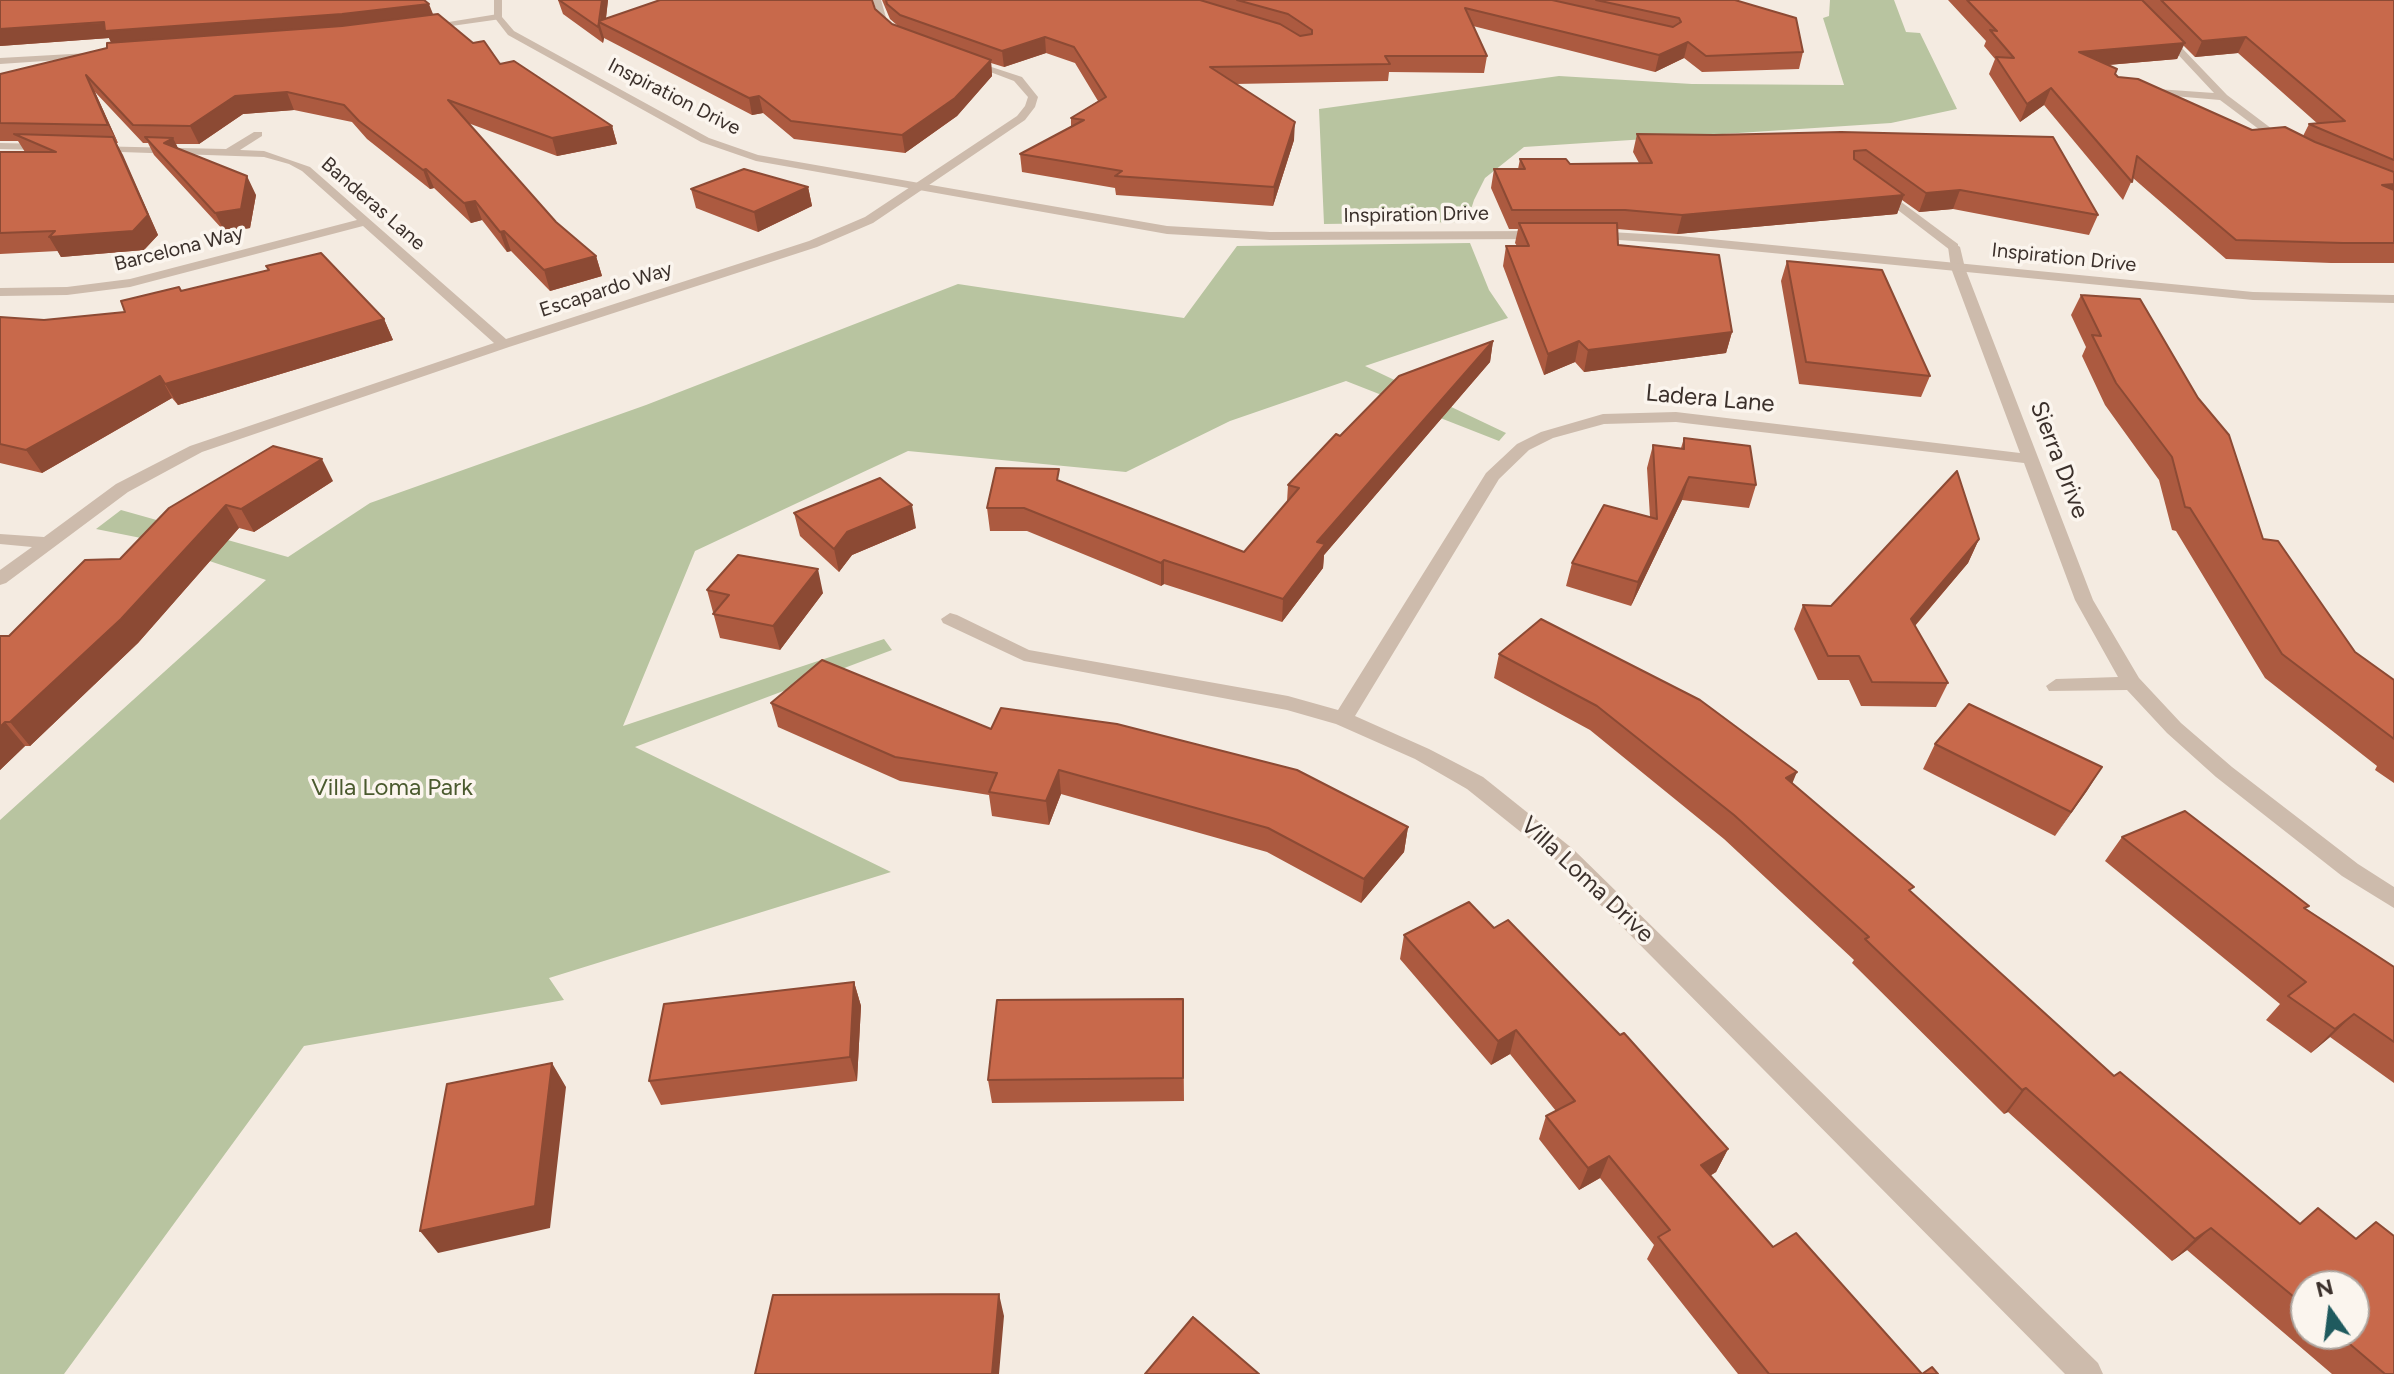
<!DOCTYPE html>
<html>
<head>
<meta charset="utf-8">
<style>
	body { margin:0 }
	#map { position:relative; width:2394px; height:1374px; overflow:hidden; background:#f4ebe1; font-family:Figtree,sans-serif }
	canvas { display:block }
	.north { position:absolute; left:2290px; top:1270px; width:80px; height:80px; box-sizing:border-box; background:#fbf5ee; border:2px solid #aea6a0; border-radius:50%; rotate:346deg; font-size:22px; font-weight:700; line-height:32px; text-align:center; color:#3b302b }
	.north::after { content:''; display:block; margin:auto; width:28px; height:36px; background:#1f5a5e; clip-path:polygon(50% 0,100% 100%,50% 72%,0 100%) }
</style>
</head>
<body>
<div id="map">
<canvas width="2394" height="1374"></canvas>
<div class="north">N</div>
</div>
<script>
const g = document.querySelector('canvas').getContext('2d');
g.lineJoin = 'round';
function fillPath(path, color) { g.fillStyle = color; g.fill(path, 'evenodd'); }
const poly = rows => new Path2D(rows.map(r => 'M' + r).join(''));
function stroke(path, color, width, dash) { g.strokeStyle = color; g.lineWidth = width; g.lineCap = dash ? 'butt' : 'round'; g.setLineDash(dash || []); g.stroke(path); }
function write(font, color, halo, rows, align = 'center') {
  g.font = font + ' Figtree,sans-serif'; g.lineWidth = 7; g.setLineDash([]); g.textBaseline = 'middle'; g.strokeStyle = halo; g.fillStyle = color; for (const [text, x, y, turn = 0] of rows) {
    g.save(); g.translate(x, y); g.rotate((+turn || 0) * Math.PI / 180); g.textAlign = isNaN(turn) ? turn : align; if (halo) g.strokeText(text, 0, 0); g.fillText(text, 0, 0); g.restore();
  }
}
const green = poly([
	[1830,0,1894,0,1906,32,1920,33,1957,109,1891,123,1524,147,1485,178,1474,200,1467,222,1324,224,1319,109,1559,76,1692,84,1844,85,1823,18,1829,16],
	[1470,243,1489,290,1508,318,1365,366,1506,433,1499,441,1346,381,1230,421,1126,472,908,451,695,551,623,726,884,639,892,650,635,747,891,872,549,978,564,1000,304,1046,64,1374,0,1374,0,820,266,580,141,538,96,529,121,510,288,557,370,503,646,405,958,284,1184,318,1237,246]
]);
const service = poly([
	[1877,190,1885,190,1958,244,1958,250,1950,250,1877,194,1877,190]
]);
const minor = poly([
	[873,0,881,0,887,21,899,32,899,36,893,36,880,24,873,0],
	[2127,0,2136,0,2227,95,2288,141,2288,145,2280,145,2220,100,2139,93,2139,89,2143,88,2214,93,2127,0],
	[498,14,501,19,423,30,418,27,498,14],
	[107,52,104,57,0,64,0,58,107,52],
	[964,58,1022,77,1038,97,1035,107,1025,120,873,223,817,247,509,347,202,452,128,492,6,583,0,585,0,570,32,547,0,544,0,534,44,537,116,484,190,446,494,343,363,226,130,287,67,295,0,296,0,288,67,287,130,279,357,220,302,171,289,164,264,157,93,151,87,148,89,146,226,149,254,132,262,132,262,136,240,150,264,151,310,167,506,339,809,241,865,217,1017,116,1025,106,1028,97,1014,81,964,62,964,58],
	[0,143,45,144,51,147,45,150,0,149,0,143],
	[1954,243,1960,247,1965,268,2093,600,2139,678,2181,723,2232,767,2358,864,2394,887,2394,908,2342,876,2216,777,2167,733,2127,690,2049,691,2046,686,2056,679,2118,677,2075,600,2024,463,1676,422,1604,424,1553,438,1529,450,1499,479,1355,716,1429,749,1483,777,1573,849,2098,1363,2103,1374,2065,1374,1557,861,1467,789,1415,759,1336,724,1287,710,1024,661,943,623,941,619,950,613,957,615,1029,650,1288,696,1338,710,1486,473,1517,444,1541,432,1603,414,1676,412,2020,453,1951,268,1948,247,1954,243]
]);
const tertiary = poly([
	[494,0,502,0,502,17,514,31,709,138,758,155,1167,226,1270,232,1544,231,1550,235,1544,239,1270,240,1167,234,756,161,701,142,508,35,494,17,494,0],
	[1592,231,1680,236,2253,292,2394,295,2394,303,2253,300,1680,244,1588,238,1586,235,1592,231]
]);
const wall = poly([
	[0,0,433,15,500,64,612,126,617,144,557,156,468,123,556,222,596,256,602,276,550,291,511,251,507,252,482,220,471,223,434,188,430,189,367,139,352,122,294,110,243,114,199,144,176,144,178,149,256,195,250,228,225,232,154,155,148,143,143,143,95,92,118,143,116,143,158,235,144,250,61,257,58,251,0,254,0,152,25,152,18,141,0,141,0,74,107,48,111,42,109,38,0,46],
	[558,0,608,0,606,19,875,9,892,24,898,26,890,19,882,0,1735,0,1803,52,1799,69,1702,72,1684,58,1655,72,1473,26,1487,56,1484,73,1389,72,1388,81,1235,84,1294,140,1273,206,1116,195,1115,188,1022,172,1020,154,1071,127,1071,118,1098,101,1075,63,1046,53,1004,67,991,63,992,76,957,116,905,153,794,139,763,113,752,115,604,38,603,43,563,14],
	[1948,0,2394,0,2394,263,2331,263,2226,259,2133,178,2123,200,2044,105,2020,122,1989,74,1995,59,1984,46,1986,41],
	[2183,45,2195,57,2238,53,2318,124,2309,124,2303,136,2252,130,2118,77,2108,65,2177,59],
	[1841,132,2098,215,2089,235,1953,209,1919,212,1902,200,1897,214,1677,234,1617,229,1618,245,1732,332,1726,353,1584,372,1575,362,1544,375,1503,266,1506,246,1517,246,1515,243,1518,229,1509,229,1491,188,1494,169,1518,169,1520,159,1570,164,1639,163,1633,152,1637,134,1714,135],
	[808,187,812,206,758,232,696,208,691,189],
	[1787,261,1930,376,1921,397,1799,384,1781,281],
	[266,266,384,319,393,340,178,405,172,398,42,473,0,463,0,317,44,320,125,312,181,291,268,270],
	[2081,295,2263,539,2355,652,2394,680,2394,783,2375,770,2377,766,2265,678,2176,531,2172,530,2159,480,2105,405,2082,356,2086,347,2071,315],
	[1493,341,1490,362,1324,555,1323,568,1282,622,1164,584,1161,586,1027,531,990,531,987,508,1060,481,1244,552,1287,502,1288,485,1340,436],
	[1684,438,1756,485,1749,508,1682,500,1631,606,1566,586,1572,563,1650,517,1647,468,1653,445,1681,448],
	[333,481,254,532,239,528,138,643,30,746,25,746,0,770,9,636,120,559,169,508],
	[794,513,916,528,852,555,839,572,800,536],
	[1979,539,1968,563,1915,626,1948,683,1936,707,1861,706,1849,680,1818,680,1794,629,1803,605,1831,606],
	[707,590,823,593,780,650,720,638],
	[1499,654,1792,784,2114,1076,2300,1224,2356,1238,2376,1222,2394,1374,2332,1374,2187,1250,2172,1261,2008,1112,2004,1114,1852,963,1854,960,1724,839,1590,730,1494,678],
	[2306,1286,2354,1334,2306,1334],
	[771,703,991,729,1408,827,1404,852,1361,903,1267,852,1061,794,1049,825,992,816,989,795,900,781,778,727],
	[1935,744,2102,767,2055,836,1923,769],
	[2122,837,2306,909,2394,967,2394,1083,2330,1037,2311,1053,2266,1020,2280,1004,2105,861],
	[1494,928,1728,1149,1716,1172,1710,1176,1773,1247,1922,1374,1938,1374,1738,1374,1647,1259,1654,1245,1600,1178,1579,1190,1539,1139,1546,1116,1556,1111,1510,1054,1491,1065,1400,959,1404,935],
	[854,982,861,1006,857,1081,661,1105,649,1081],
	[1183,999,1184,1101,992,1103,988,1080]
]);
const shadedWall = poly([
	[602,0,608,0,605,25,600,23],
	[429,4,435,19,113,47,109,38,0,46,0,29],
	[599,22,604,38,603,43,598,27],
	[1045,37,1046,53,1004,67,1002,51],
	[2246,37,2238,53,2195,57,2202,41],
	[1688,42,1684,58,1655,72,1659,55],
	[2185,43,2177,59,2072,68,2079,52],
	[991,60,992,76,957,116,905,153,902,135],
	[86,75,95,92,118,143,108,125],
	[2051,88,2044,105,2020,122,2027,104],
	[287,92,294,110,243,114,199,144,190,126,235,96],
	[759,96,763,113,752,115,749,98],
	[1295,122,1294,140,1273,206,1274,187],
	[612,126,617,144,557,156,552,138],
	[113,137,123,155,158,235,144,250,61,257,49,237,133,231],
	[173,138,182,156,164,143],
	[426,169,434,188,430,189,423,170],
	[247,176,256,195,250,228,225,232,215,213],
	[2394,184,2394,201,2382,185],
	[808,187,812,206,758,232,754,212],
	[1960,190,1953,209,1919,212,1926,193],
	[1904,195,1897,214,1677,234,1682,215],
	[475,201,482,220,471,223,464,203],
	[504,231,511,251,507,252,500,232],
	[596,256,602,276,550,291,544,270],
	[384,319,393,340,178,405,165,384],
	[1732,332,1726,353,1584,372,1588,350],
	[1493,341,1490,362,1324,555,1323,568,1282,622,1283,599,1317,542],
	[1579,341,1575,362,1544,375,1548,354],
	[160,376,172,398,42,473,26,450],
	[322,459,333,481,254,532,241,509],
	[1689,477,1682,500,1631,606,1638,582],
	[226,505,239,528,138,643,30,746,10,722],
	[912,505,916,528,852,555,839,572,834,549,847,532],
	[1979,539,1968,563,1900,643,1911,619],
	[1164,560,1164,584,1161,586,1161,563],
	[818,569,823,593,780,650,773,626],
	[5,722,25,746,0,770,0,727],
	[2102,767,2087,791,2055,836,2071,812],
	[1059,770,1061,794,1049,825,1046,801],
	[1797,772,1787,796,1786,778],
	[1408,827,1404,852,1361,903,1364,879],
	[854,982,861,1006,857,1081,850,1057],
	[2354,1014,2330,1037,2311,1053,2335,1029],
	[1516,1030,1510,1054,1491,1065,1498,1041],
	[552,1063,566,1087,550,1228,438,1253,420,1231],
	[2026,1088,2008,1112,2004,1114,2022,1090],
	[1728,1149,1716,1172,1689,1188,1701,1165],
	[1609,1156,1600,1178,1579,1190,1588,1168],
	[2211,1228,2187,1250,2172,1261,2195,1239],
	[999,1294,1004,1316,999,1374,992,1374]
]);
const building = poly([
	[0,0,424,0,429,4,342,14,105,31,104,22,0,29,0,0],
	[559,0,602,0,599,21,660,0,872,0,875,9,892,24,991,60,955,98,902,135,791,121,759,96,749,98,599,22,598,27,559,0],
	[886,0,1200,0,1280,24,1300,36,1312,34,1312,30,1288,14,1237,0,1552,0,1673,27,1681,22,1679,18,1596,0,1735,0,1796,18,1803,52,1706,56,1688,42,1659,55,1465,8,1487,56,1385,56,1390,64,1210,67,1295,122,1274,187,1115,176,1122,171,1020,154,1084,120,1071,118,1106,97,1074,47,1045,37,1002,51,900,15,887,4,886,0],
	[1967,0,2142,0,2185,43,2079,52,2117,69,2115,74,2118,77,2138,79,2252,130,2285,127,2315,142,2394,172,2394,184,2382,185,2394,190,2394,243,2343,243,2236,240,2137,156,2132,182,2051,88,2027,104,1996,57,2014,58,1990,30,1997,31,1967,0],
	[2161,0,2394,0,2394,160,2309,124,2345,121,2246,37,2202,41,2161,0],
	[438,14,473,43,484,41,500,64,514,61,612,126,552,138,448,100,556,222,596,256,544,270,504,231,500,232,475,201,464,203,426,169,423,170,359,121,344,105,287,92,235,96,190,126,133,125,86,75,108,125,0,123,0,74,107,48,107,43,342,26,438,14],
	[1841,132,2053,137,2098,215,1960,190,1926,193,1866,150,1854,151,1854,159,1904,195,1682,215,1625,210,1512,210,1494,169,1525,169,1520,159,1566,159,1570,164,1652,163,1637,134,1714,135,1841,132],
	[14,134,113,137,148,215,133,231,49,237,55,231,0,233,0,152,56,152,14,134],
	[145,137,173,138,164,143,247,176,241,209,215,213,145,137],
	[744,169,808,187,754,212,691,189,744,169],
	[1519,223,1617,223,1618,245,1719,255,1732,332,1588,350,1579,341,1548,354,1506,246,1529,246,1519,223],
	[321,253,384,319,165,384,160,376,26,450,0,444,0,317,44,320,125,312,121,301,179,287,181,291,269,270,266,266,321,253],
	[1787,261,1882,270,1930,376,1806,362,1787,261],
	[2081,295,2140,299,2198,398,2229,435,2263,539,2278,541,2355,652,2394,680,2394,739,2282,654,2190,508,2185,507,2172,457,2116,383,2092,335,2101,336,2081,295],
	[1493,341,1317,542,1325,544,1283,599,1164,560,1161,563,1024,508,987,508,996,468,1059,469,1057,480,1244,552,1299,488,1288,485,1336,434,1340,436,1399,376,1493,341],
	[1684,438,1750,446,1756,485,1689,477,1638,582,1572,563,1604,505,1657,519,1653,445,1684,449,1684,438],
	[273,446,322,459,241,509,226,505,121,619,10,722,5,722,0,727,0,636,9,636,85,560,120,559,169,508,273,446],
	[1957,471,1979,539,1911,619,1948,683,1872,682,1859,656,1828,656,1803,605,1831,606,1957,471],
	[880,478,912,505,847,532,834,549,794,513,880,478],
	[738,555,818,569,773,626,713,614,729,595,707,590,738,555],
	[1541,619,1700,700,1797,772,1786,778,1914,887,1909,890,2114,1076,2120,1072,2300,1224,2318,1208,2356,1239,2376,1222,2394,1236,2394,1374,2385,1374,2338,1334,2354,1334,2354,1286,2306,1286,2306,1307,2211,1228,2195,1239,2026,1088,2022,1090,1865,939,1869,937,1734,815,1597,706,1499,654,1541,619],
	[822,660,991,729,1001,708,1117,724,1297,770,1408,827,1364,879,1268,828,1059,770,1046,801,989,792,997,773,895,757,771,703,822,660],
	[1969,704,2102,767,2071,812,1935,744,1969,704],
	[2185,811,2309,906,2304,908,2394,967,2394,1042,2354,1014,2335,1029,2288,996,2306,982,2122,837,2185,811],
	[1469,902,1494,928,1508,920,1620,1035,1624,1033,1728,1149,1701,1165,1773,1247,1796,1233,1922,1374,1932,1367,1938,1374,1769,1374,1658,1237,1670,1230,1609,1156,1588,1168,1546,1116,1575,1101,1516,1030,1498,1041,1404,935,1469,902],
	[854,982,850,1057,649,1081,664,1004,854,982],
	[1183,999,1183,1078,988,1080,997,1000,1183,999],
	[552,1063,535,1206,420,1231,447,1084,552,1063],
	[999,1294,992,1374,755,1374,773,1295,999,1294],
	[1193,1317,1259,1374,1145,1374,1193,1317]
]);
const farStreetnames = [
	["Inspiration Drive",674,97,27],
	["Banderas Lane",373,204,41],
	["Inspiration Drive",1416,215,-1],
	["Barcelona Way",179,249,-14],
	["Inspiration Drive",2064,258,6],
	["Escapardo Way",606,290,-18]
];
const streetNames = [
	["Ladera Lane",1710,399,5],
	["Sierra Drive",2059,460,69],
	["Villa Loma Drive",1587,880,43]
];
const parkNames = [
	["Villa Loma Park",392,788]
];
fillPath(green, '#b8c4a0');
fillPath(service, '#cdbbac');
fillPath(minor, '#cdbbac');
fillPath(tertiary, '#cdbbac');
fillPath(wall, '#ac5a40');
fillPath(shadedWall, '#8c4a34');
fillPath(building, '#c8694b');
stroke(building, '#8c4a34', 2);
write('20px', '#3b302b', '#fbf5ee', farStreetnames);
write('24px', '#3b302b', '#fbf5ee', streetNames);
write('24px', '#4a5a2e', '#fbf5ee', parkNames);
</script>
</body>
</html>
